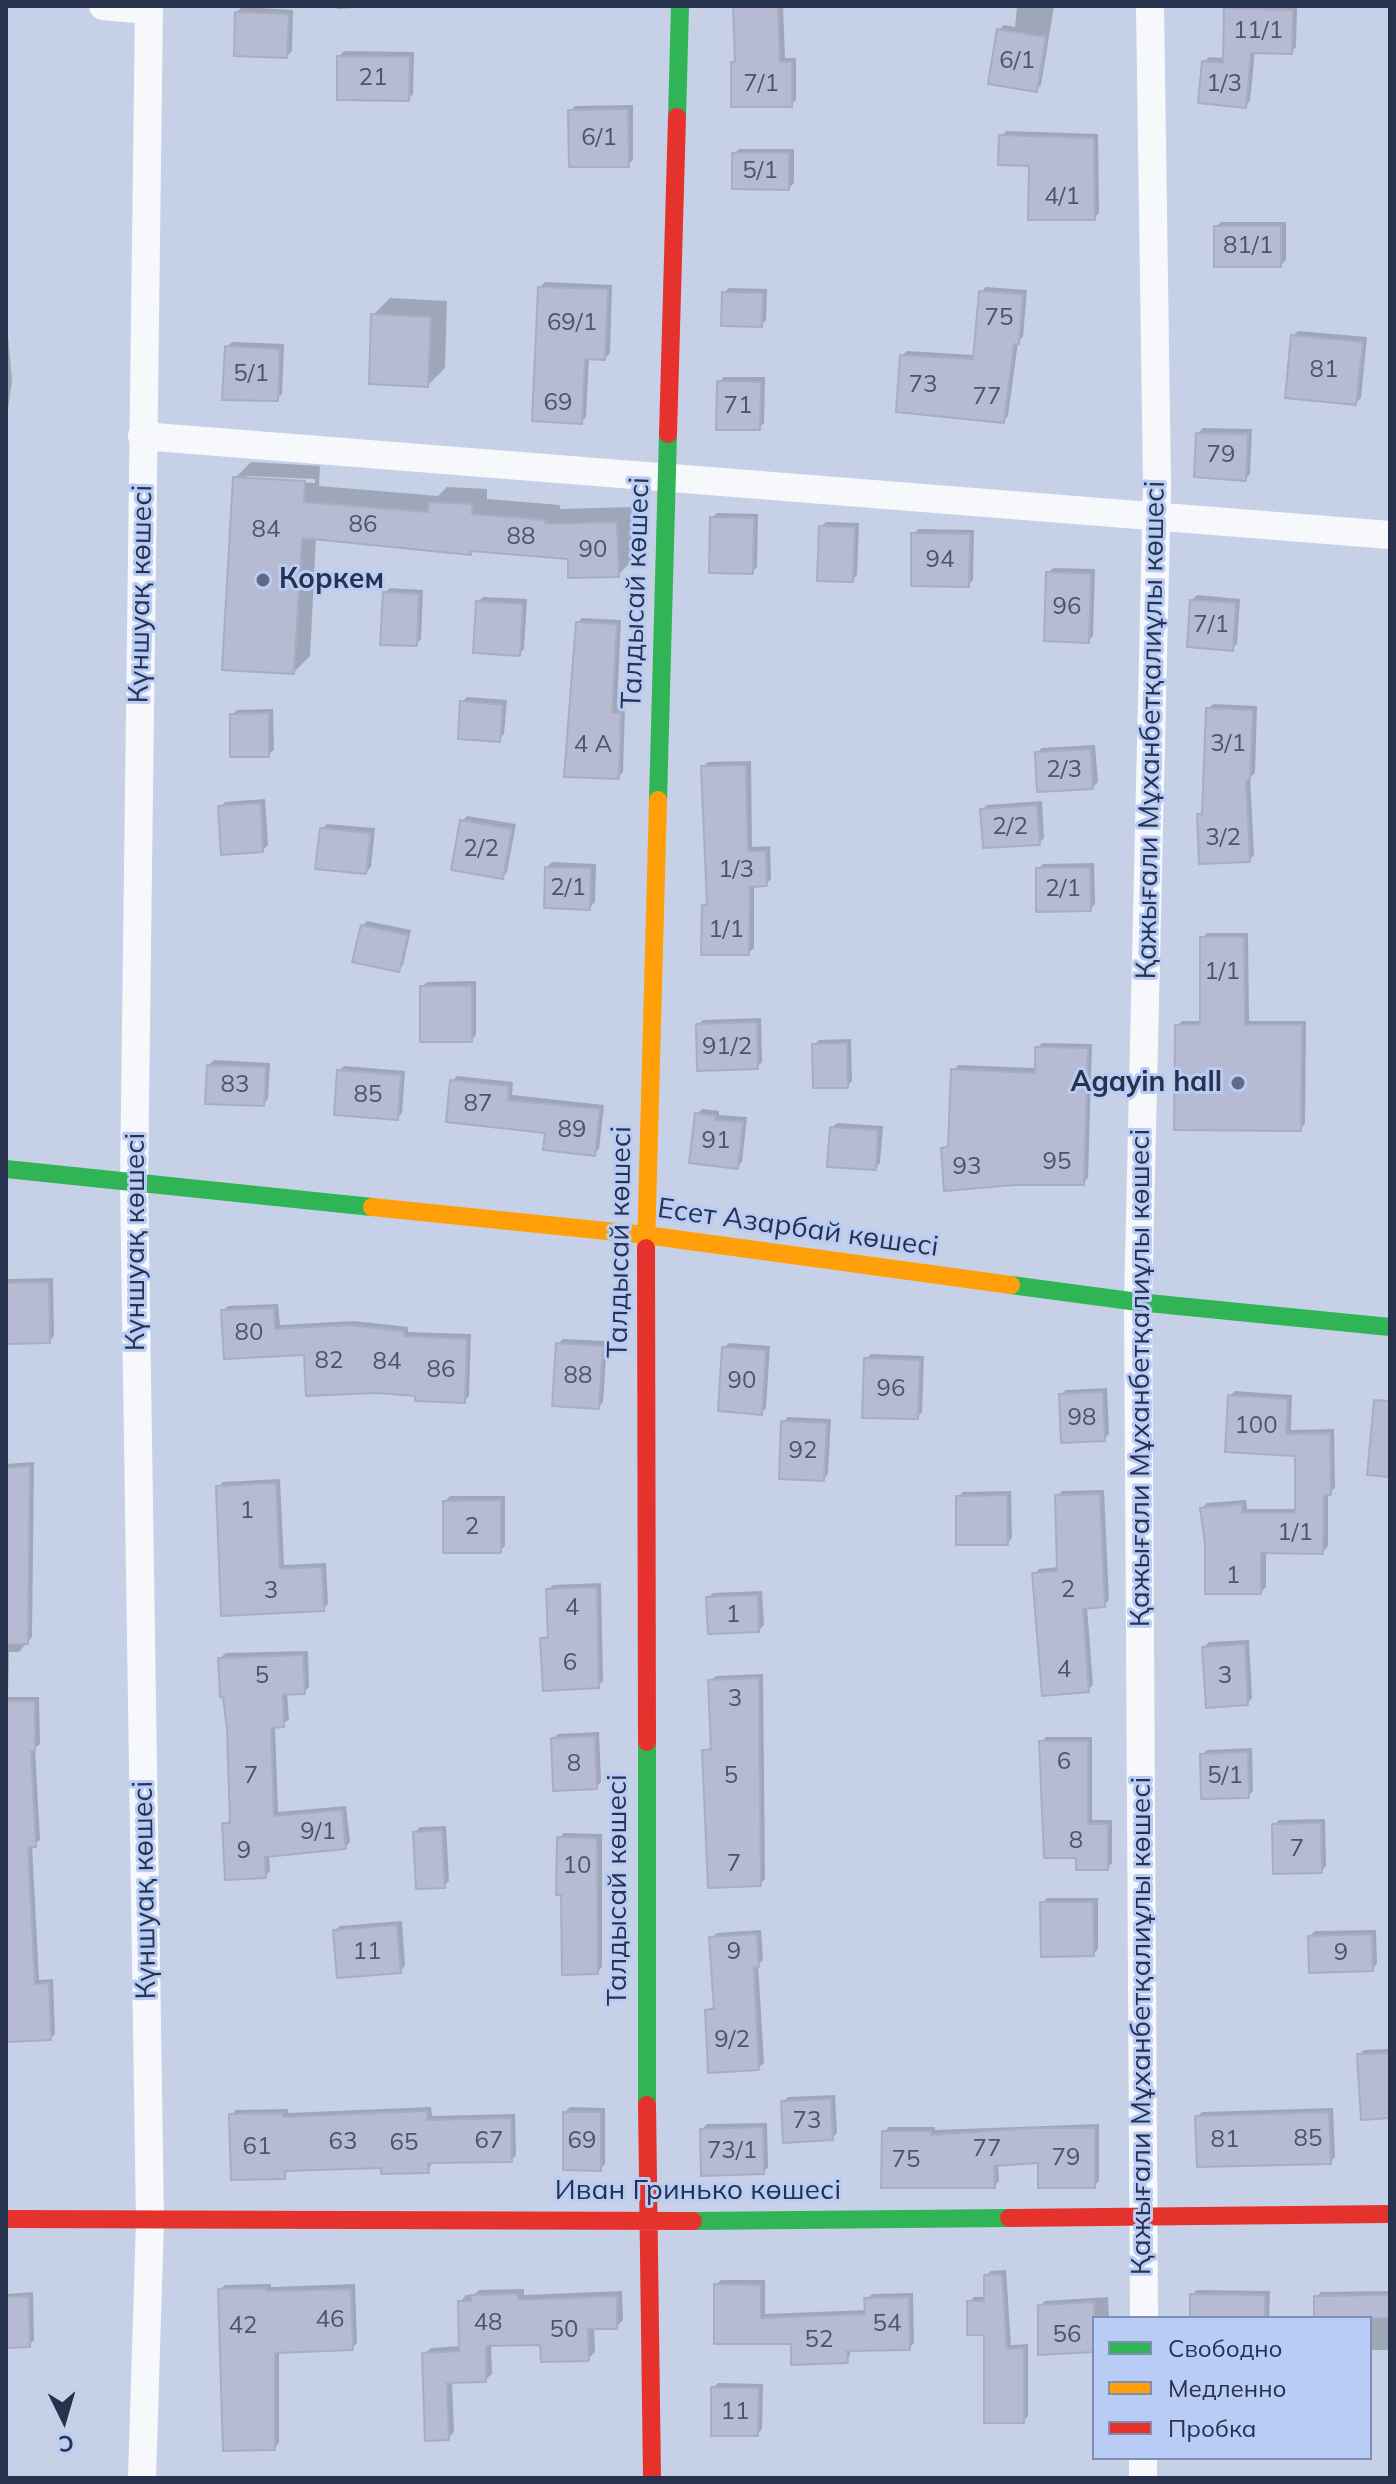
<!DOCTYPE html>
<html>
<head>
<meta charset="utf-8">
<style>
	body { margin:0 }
	#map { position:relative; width:1396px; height:2484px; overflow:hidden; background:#c6d1e7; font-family:Mulish,sans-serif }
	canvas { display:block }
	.frame { position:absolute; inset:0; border:8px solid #27334e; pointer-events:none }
	.legend { position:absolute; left:1092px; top:2316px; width:280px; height:144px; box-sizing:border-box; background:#b8ccf5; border:2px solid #7e8fb2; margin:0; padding:10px 14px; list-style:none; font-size:24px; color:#27334e }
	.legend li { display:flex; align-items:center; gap:16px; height:40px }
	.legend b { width:40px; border:2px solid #7e8fb2 }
	.north { position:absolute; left:24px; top:2380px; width:80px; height:80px; -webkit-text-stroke:6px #b8ccf5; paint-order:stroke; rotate:175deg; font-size:22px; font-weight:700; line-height:32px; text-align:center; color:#27334e }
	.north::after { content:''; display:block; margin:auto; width:28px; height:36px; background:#27334e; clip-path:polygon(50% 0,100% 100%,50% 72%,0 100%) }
</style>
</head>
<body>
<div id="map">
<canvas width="1396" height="2484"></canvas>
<div class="frame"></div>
<ul class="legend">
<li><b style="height:10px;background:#30b455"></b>Свободно</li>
<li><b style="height:10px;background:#ff9f0a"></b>Медленно</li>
<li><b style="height:10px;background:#e5322d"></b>Пробка</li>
</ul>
<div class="north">С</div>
</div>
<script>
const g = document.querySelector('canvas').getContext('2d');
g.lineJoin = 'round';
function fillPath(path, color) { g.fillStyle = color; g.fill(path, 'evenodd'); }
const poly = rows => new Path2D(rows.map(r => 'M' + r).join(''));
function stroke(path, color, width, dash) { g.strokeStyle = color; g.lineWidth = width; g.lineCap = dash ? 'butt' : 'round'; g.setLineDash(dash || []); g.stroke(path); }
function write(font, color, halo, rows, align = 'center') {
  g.font = font + ' Mulish,sans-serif'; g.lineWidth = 6; g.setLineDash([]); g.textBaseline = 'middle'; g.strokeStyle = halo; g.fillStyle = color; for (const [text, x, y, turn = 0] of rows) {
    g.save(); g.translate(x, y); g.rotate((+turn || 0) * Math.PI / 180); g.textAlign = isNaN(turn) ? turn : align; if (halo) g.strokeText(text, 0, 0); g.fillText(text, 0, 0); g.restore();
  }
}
const shadow = poly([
	[337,6,386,6,337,9],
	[735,6,783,6,785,58,796,58,796,100,791,105,733,63,737,58],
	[1017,6,1054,6,1041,85,1036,90,999,30,1004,25,1015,27],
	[1226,6,1297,6,1296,47,1291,52,1255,51,1250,101,1245,106,1204,62,1209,57,1225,58],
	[242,7,293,10,292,51,287,56,237,12],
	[344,51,414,52,413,94,408,99,339,56],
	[633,105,633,160,628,165,570,111,575,106],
	[1006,131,1098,134,1099,213,1094,218,1031,164,1001,136],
	[739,149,794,149,794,183,789,188,734,154],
	[1221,222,1286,222,1286,260,1281,265,1216,227],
	[545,282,612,285,610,353,605,358,589,357,586,417,581,422,540,287],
	[986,287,1027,290,1023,337,1018,342,1008,416,1003,421,902,356,907,351,975,355,981,292],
	[729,288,767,289,766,320,761,325,724,293],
	[390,298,447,301,445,368,428,385,373,315],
	[6,314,12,380,6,424],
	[1298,331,1367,337,1361,398,1356,403,1293,336],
	[232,342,284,344,282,394,277,399,227,347],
	[724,377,765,377,764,423,759,428,719,382],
	[1203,428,1252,429,1250,474,1245,479,1198,433],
	[251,462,320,466,319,486,438,496,447,487,487,489,487,499,560,505,560,509,632,507,634,559,618,575,569,558,316,538,310,656,294,672,235,478],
	[247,476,315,479,315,483,247,480],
	[6,484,8,484,6,530],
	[717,513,758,514,757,567,752,572,712,518],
	[826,522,859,523,857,575,852,580,821,527],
	[918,529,974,530,973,580,968,585,913,534],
	[1053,568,1095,569,1093,636,1088,641,1048,573],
	[390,588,423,590,421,639,416,644,384,593],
	[1197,595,1240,599,1237,644,1232,649,1192,600],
	[483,597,527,599,524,649,519,654,478,602],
	[582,618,621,620,617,708,625,708,623,772,618,777,566,775,577,623],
	[467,697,507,700,504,734,499,739,462,702],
	[1213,704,1257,706,1255,773,1250,777,1254,855,1249,860,1199,815,1204,810,1208,709],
	[273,709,274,750,268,755,232,715,237,710],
	[1095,745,1098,782,1093,787,1037,753,1042,748],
	[751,761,752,847,770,846,771,879,766,884,754,884,754,948,748,953,704,906,709,901,703,767,708,762],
	[265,799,268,845,263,850,220,807,225,802],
	[1042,801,1044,838,1039,843,982,810,987,805],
	[467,816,516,824,507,872,502,877,462,821],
	[327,824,375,828,371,867,366,872,322,829],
	[552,862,596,864,595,902,590,907,547,867],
	[1094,863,1095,904,1090,909,1038,869,1043,864],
	[367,921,411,930,403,965,398,970,362,926],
	[1207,933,1248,933,1249,1021,1306,1021,1305,1124,1300,1129,1177,1026,1182,1021,1202,1021,1202,938],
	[476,981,476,1035,471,1040,422,987,427,982],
	[761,1018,762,1062,757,1067,698,1025,703,1020],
	[851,1039,852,1081,847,1086,814,1045,819,1040],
	[1042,1043,1092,1044,1088,1178,1083,1183,1015,1183,943,1149,950,1144,953,1070,958,1065,1037,1068,1037,1048],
	[214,1060,270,1063,268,1099,263,1104,209,1065],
	[344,1066,405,1071,402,1113,397,1118,339,1071],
	[457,1076,513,1082,512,1095,604,1105,599,1149,594,1154,547,1131,452,1081],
	[702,1109,719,1111,719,1115,747,1117,742,1162,737,1167,697,1114],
	[837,1123,883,1126,880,1163,875,1168,832,1128],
	[53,1278,54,1336,49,1341,6,1342,6,1279],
	[278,1304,280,1325,354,1321,408,1327,408,1332,471,1334,469,1396,464,1401,417,1394,306,1353,223,1311,228,1306],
	[563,1339,607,1341,603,1402,598,1407,558,1344],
	[729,1343,770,1346,766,1408,761,1413,724,1348],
	[871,1354,924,1356,922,1412,917,1417,866,1359],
	[1107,1388,1109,1434,1104,1439,1061,1395,1066,1390],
	[1235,1391,1292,1395,1291,1430,1334,1429,1335,1488,1328,1493,1328,1546,1323,1552,1266,1551,1266,1587,1261,1592,1207,1544,1202,1508,1207,1503,1246,1500,1247,1509,1297,1509,1297,1454,1230,1396],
	[788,1417,831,1419,828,1474,823,1479,783,1422],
	[34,1462,32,1637,19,1652,9,1652,8,1697,39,1697,40,1744,35,1748,40,1840,32,1845,39,1980,53,1979,55,2034,50,2039,6,2040,6,1464],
	[280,1479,284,1565,326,1563,328,1604,323,1609,223,1614,218,1487,223,1482],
	[1104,1490,1109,1600,1104,1605,1087,1607,1093,1685,1088,1690,1034,1574,1039,1569,1059,1567,1057,1496,1062,1491],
	[1011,1491,1012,1538,1007,1543,958,1497,963,1492],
	[450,1496,505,1496,505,1546,500,1551,445,1501],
	[601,1583,603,1681,598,1686,542,1639,549,1634,548,1590,553,1585],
	[762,1591,764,1625,759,1630,708,1598,713,1593],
	[1249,1640,1252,1698,1247,1704,1204,1647,1209,1642],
	[308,1651,309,1687,304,1692,287,1693,289,1720,275,1726,278,1812,346,1806,350,1842,345,1847,269,1855,270,1871,265,1876,224,1824,232,1819,229,1730,220,1658,226,1653],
	[763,1674,765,1879,760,1884,704,1751,713,1746,710,1681,716,1676],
	[599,1732,601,1782,596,1787,553,1739,558,1734],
	[1046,1737,1092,1737,1092,1820,1112,1820,1112,1863,1107,1868,1078,1856,1041,1742],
	[1252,1748,1253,1791,1248,1796,1202,1755,1207,1750],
	[1325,1819,1326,1866,1321,1871,1274,1825,1279,1820],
	[446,1826,449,1881,444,1886,415,1832,420,1827],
	[564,1833,602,1834,602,1967,597,1972,559,1838],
	[1047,1898,1098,1898,1098,1949,1093,1954,1042,1903],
	[402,1921,405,1966,400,1971,335,1931,340,1926],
	[761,1930,763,1960,758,1965,764,2063,758,2068,707,2010,716,2005,712,1938,717,1933],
	[1376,1930,1377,1964,1372,1969,1310,1936,1315,1931],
	[1390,2049,1390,2116,1359,2055,1364,2050],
	[835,2095,837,2133,832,2138,783,2102,788,2097],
	[431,2107,432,2116,515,2114,516,2155,511,2160,433,2161,428,2171,383,2166,289,2169,284,2177,231,2115,236,2110,288,2109,288,2113],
	[570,2107,605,2108,605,2164,600,2169,565,2112],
	[1333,2108,1335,2157,1330,2162,1197,2117,1202,2112],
	[767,2123,768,2167,763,2172,702,2129,707,2124],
	[1099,2124,1099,2181,1094,2186,1040,2161,998,2164,999,2181,994,2186,884,2132,889,2127,935,2127,935,2130],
	[1006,2270,1011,2345,1028,2344,1028,2416,1023,2421,969,2302,974,2297,986,2297,986,2276,991,2271],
	[721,2280,765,2280,765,2314,867,2310,867,2299,872,2294,913,2293,914,2343,909,2348,852,2349,847,2361,792,2342,716,2285],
	[271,2284,271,2287,355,2284,357,2343,352,2348,279,2350,279,2443,274,2448,220,2290,225,2285],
	[524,2289,524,2295,622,2291,623,2320,616,2327,594,2327,595,2352,588,2359,542,2343,491,2344,492,2374,485,2380,452,2380,454,2432,448,2438,424,2354,431,2348,461,2346,460,2302,466,2295,474,2295,479,2290],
	[1197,2290,1270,2291,1269,2318,1192,2318,1192,2295],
	[1390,2291,1389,2350,1370,2350,1370,2318,1316,2318,1316,2297,1321,2292],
	[33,2292,34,2340,29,2345,6,2346,6,2294],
	[1108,2297,1109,2318,1094,2318,1094,2350,1040,2306,1045,2301],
	[718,2383,763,2384,762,2429,757,2434,713,2388]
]);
const building = poly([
	[733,6,778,6,780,62,792,62,792,107,731,107,731,62,735,62,733,6],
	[1224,8,1293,10,1292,54,1251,53,1246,108,1198,103,1202,61,1223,63,1224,8],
	[235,12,289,14,287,58,234,56,235,12],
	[997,29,1046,37,1037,92,988,84,997,29],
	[337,56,410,57,409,101,337,100,337,56],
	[628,109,629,167,569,167,568,110,628,109],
	[999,135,1094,138,1095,220,1028,220,1029,166,998,165,999,135],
	[732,153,789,153,789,190,732,189,732,153],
	[1214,226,1281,226,1281,267,1214,267,1214,226],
	[538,287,608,289,605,360,585,359,582,424,532,421,538,287],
	[979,291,1023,294,1019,344,1014,344,1004,423,896,412,900,355,973,359,979,291],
	[722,292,763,293,762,327,721,326,722,292],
	[371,314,431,317,428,387,369,384,371,314],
	[1291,335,1363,342,1356,405,1285,398,1291,335],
	[225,346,280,349,278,401,222,400,225,346],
	[717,381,761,382,760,430,716,430,717,381],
	[1196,433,1248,434,1246,481,1194,477,1196,433],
	[233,477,305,481,304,502,428,512,429,502,472,504,472,514,545,520,545,524,617,522,619,577,568,578,568,559,471,551,471,555,302,538,294,674,222,670,233,477],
	[710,517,754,518,753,574,709,573,710,517],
	[819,526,855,527,853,582,817,581,819,526],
	[911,533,970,534,969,587,911,586,911,533],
	[1046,572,1091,574,1089,643,1044,641,1046,572],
	[383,592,419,594,417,646,380,645,383,592],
	[1190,600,1236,603,1233,651,1187,647,1190,600],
	[476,601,523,604,520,656,473,653,476,601],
	[576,622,617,624,612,712,621,713,619,779,564,777,576,622],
	[460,701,503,705,500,742,458,739,460,701],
	[1206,708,1253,710,1250,780,1246,780,1250,862,1199,864,1197,814,1202,814,1206,708],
	[269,713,269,757,230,757,230,714,269,713],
	[1091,749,1093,789,1037,792,1035,752,1091,749],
	[746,765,748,851,766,851,767,886,750,887,749,955,701,955,702,905,707,905,701,766,746,765],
	[261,803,263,852,221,855,218,806,261,803],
	[1037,805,1040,845,983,848,980,809,1037,805],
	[460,820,512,829,503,879,451,870,460,820],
	[320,828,371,833,366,874,315,869,320,828],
	[545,867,591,868,590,910,544,908,545,867],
	[1090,867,1091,911,1036,912,1036,868,1090,867],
	[361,925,408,935,399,972,352,962,361,925],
	[1200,937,1244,937,1245,1025,1302,1025,1301,1131,1174,1130,1175,1025,1200,1025,1200,937],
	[420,986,472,986,472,1042,420,1042,420,986],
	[757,1022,758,1069,697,1071,696,1024,757,1022],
	[847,1043,848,1088,813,1088,812,1044,847,1043],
	[1035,1047,1088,1048,1084,1185,1015,1185,944,1191,941,1148,948,1147,951,1069,1035,1073,1035,1047],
	[207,1065,266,1067,264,1106,205,1104,207,1065],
	[337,1070,401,1075,398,1120,334,1115,337,1070],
	[450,1080,509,1086,508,1100,600,1109,595,1156,543,1150,545,1133,446,1122,450,1080],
	[695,1113,715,1116,715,1120,743,1122,738,1169,689,1163,695,1113],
	[830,1127,878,1130,876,1170,827,1167,830,1127],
	[49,1282,50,1343,6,1344,6,1283,49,1282],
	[274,1308,275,1329,348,1325,404,1331,404,1336,467,1339,465,1403,415,1401,415,1396,376,1393,306,1396,304,1355,224,1359,221,1310,274,1308],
	[556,1343,603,1346,599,1409,552,1406,556,1343],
	[722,1347,766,1350,762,1415,718,1411,722,1347],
	[864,1358,920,1360,918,1419,862,1418,864,1358],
	[1103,1392,1105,1441,1061,1443,1059,1394,1103,1392],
	[1228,1395,1288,1399,1286,1434,1330,1433,1331,1495,1324,1495,1323,1554,1261,1553,1261,1594,1205,1594,1205,1544,1200,1508,1242,1504,1242,1513,1295,1513,1295,1456,1225,1452,1228,1395],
	[1374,1400,1390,1401,1390,1477,1367,1475,1374,1400],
	[781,1421,827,1423,824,1481,779,1479,781,1421],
	[30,1466,28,1644,6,1644,6,1468,30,1466],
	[276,1483,280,1569,322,1567,324,1611,221,1616,216,1486,276,1483],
	[1100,1494,1105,1607,1083,1609,1089,1692,1042,1696,1032,1573,1057,1571,1055,1495,1100,1494],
	[1007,1495,1008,1545,956,1545,956,1496,1007,1495],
	[501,1500,501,1553,443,1553,443,1501,501,1500],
	[597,1587,599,1688,543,1691,540,1638,548,1638,546,1589,597,1587],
	[758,1595,759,1632,708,1634,706,1597,758,1595],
	[1245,1644,1248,1705,1206,1708,1202,1647,1245,1644],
	[303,1655,305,1694,283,1695,284,1727,271,1728,274,1816,342,1810,346,1849,265,1857,266,1878,225,1880,222,1823,230,1823,227,1730,223,1697,220,1697,218,1658,303,1655],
	[759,1678,761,1886,708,1888,702,1750,711,1750,708,1680,759,1678],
	[6,1701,35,1701,35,1751,31,1751,36,1847,28,1847,35,1984,49,1983,51,2040,6,2042,6,1701],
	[595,1736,597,1789,553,1791,551,1738,595,1736],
	[1039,1741,1088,1741,1088,1824,1108,1824,1108,1870,1076,1870,1076,1858,1044,1858,1039,1741],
	[1248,1752,1249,1798,1201,1799,1200,1754,1248,1752],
	[1321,1823,1322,1873,1273,1874,1272,1824,1321,1823],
	[442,1830,445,1888,416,1889,413,1832,442,1830],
	[557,1837,597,1838,598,1974,562,1975,561,1895,556,1895,557,1837],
	[1040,1902,1093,1902,1094,1956,1041,1957,1040,1902],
	[397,1925,401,1973,337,1978,333,1930,397,1925],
	[757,1934,759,1967,754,1967,759,2070,708,2073,705,2010,714,2009,709,1937,757,1934],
	[1372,1934,1373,1971,1309,1973,1308,1936,1372,1934],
	[1390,2053,1390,2118,1361,2120,1357,2054,1390,2053],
	[831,2099,833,2140,783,2143,781,2101,831,2099],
	[427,2111,427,2120,511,2118,512,2162,428,2163,429,2173,381,2174,381,2168,285,2171,285,2179,231,2180,229,2114,283,2113,283,2117,427,2111],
	[563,2112,601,2112,601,2171,563,2170,563,2112],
	[1329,2112,1331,2164,1197,2167,1195,2116,1329,2112],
	[763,2127,764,2174,701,2176,700,2129,763,2127],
	[1032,2128,1095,2128,1095,2188,1038,2188,1038,2163,994,2166,995,2188,881,2188,882,2131,931,2131,931,2135,1032,2128],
	[1002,2274,1007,2349,1024,2348,1024,2423,984,2423,984,2335,967,2335,967,2301,984,2301,984,2275,1002,2274],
	[714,2284,761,2285,761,2318,865,2314,864,2298,909,2297,910,2350,847,2351,848,2363,791,2365,791,2344,714,2344,714,2284],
	[267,2288,267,2291,351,2289,353,2350,275,2353,275,2450,223,2451,218,2289,267,2288],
	[518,2294,518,2300,617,2296,617,2329,588,2329,589,2361,541,2362,540,2345,486,2346,486,2382,447,2383,449,2440,425,2441,422,2353,459,2351,458,2301,471,2301,471,2295,518,2294],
	[1190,2294,1265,2295,1265,2318,1190,2318,1190,2294],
	[1389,2295,1390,2318,1314,2318,1314,2296,1389,2295],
	[29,2296,30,2347,6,2348,6,2297,29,2296],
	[1094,2302,1094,2352,1038,2355,1038,2305,1094,2302],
	[711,2387,759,2388,758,2436,711,2436,711,2387]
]);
const street = poly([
	[103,6,149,10],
	[142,436,1390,535],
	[1144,2318,1138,1302,1157,485,1150,6],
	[142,2478,150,2221,134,1182,149,6],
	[1143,2478,1143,2458]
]);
const fast = poly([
	[677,117,680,6],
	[658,800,668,434],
	[6,1169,372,1207],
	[1011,1285,1138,1302,1390,1327],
	[647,1742,647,2105],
	[693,2221,1009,2218]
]);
const slow = poly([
	[372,1207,646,1235,1011,1285],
	[646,1248,658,800]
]);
const jam = poly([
	[668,434,677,117],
	[646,1248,647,1742],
	[647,2105,652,2478],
	[1009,2218,1390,2214],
	[6,2219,693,2221]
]);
const markers = [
	[263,580,8,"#5f6a84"],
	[1238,1083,8,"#5f6a84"]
];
const numberNames = [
	["11/1",1258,31],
	["6/1",1017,61],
	["21",373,78],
	["7/1",761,84],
	["1/3",1224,84],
	["6/1",599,138],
	["5/1",760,171],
	["4/1",1062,197],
	["81/1",1248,246],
	["75",999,318],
	["69/1",572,323],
	["81",1324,370],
	["5/1",251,374],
	["73",923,385],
	["77",987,397],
	["69",558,403],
	["71",738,406],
	["79",1221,455],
	["86",363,525],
	["84",266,530],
	["88",521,537],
	["90",593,550],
	["94",940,560],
	["96",1067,607],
	["7/1",1211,625],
	["3/1",1228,744],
	["4 А",593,745],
	["2/3",1064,770],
	["2/2",1010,827],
	["3/2",1223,838],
	["2/2",481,849],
	["1/3",736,870],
	["2/1",568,888],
	["2/1",1063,889],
	["1/1",726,930],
	["1/1",1222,972],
	["91/2",727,1047],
	["83",235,1085],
	["85",368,1095],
	["87",478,1104],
	["89",572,1130],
	["91",716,1141],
	["95",1057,1162],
	["93",967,1167],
	["80",249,1333],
	["82",329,1361],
	["84",387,1362],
	["86",441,1370],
	["88",578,1376],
	["90",742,1381],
	["96",891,1389],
	["98",1082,1418],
	["100",1256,1426],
	["92",803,1451],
	["1",247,1511],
	["2",472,1527],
	["1/1",1295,1533],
	["1",1233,1576],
	["2",1068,1590],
	["3",271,1591],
	["4",572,1608],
	["1",733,1615],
	["6",570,1663],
	["4",1064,1670],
	["5",262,1676],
	["3",1225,1676],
	["3",735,1699],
	["6",1064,1762],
	["8",574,1764],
	["7",251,1776],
	["5",731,1776],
	["5/1",1225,1776],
	["9/1",318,1832],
	["8",1076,1841],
	["7",1297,1849],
	["9",244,1851],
	["7",734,1864],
	["10",577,1866],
	["11",367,1952],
	["9",734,1952],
	["9",1341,1953],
	["9/2",732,2040],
	["73",807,2121],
	["85",1308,2139],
	["81",1225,2140],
	["67",489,2141],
	["69",582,2141],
	["63",343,2142],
	["65",404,2143],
	["61",257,2147],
	["77",987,2149],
	["73/1",732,2151],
	["79",1066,2158],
	["75",906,2160],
	["46",330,2320],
	["48",488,2323],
	["54",887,2324],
	["42",243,2326],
	["50",564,2330],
	["56",1067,2335],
	["52",819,2340],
	["11",735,2412]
];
const poiNames = [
	["Коркем",279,580],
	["Agayin hall",1222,1083,"right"]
];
const streetNames = [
	["Талдысай көшесі",636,593,-88],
	["Күншуақ көшесі",141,594,-89],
	["Қажығали Мұханбетқалиұлы көшесі",1151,730,-89],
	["Есет Азарбай көшесі",798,1228,8],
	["Күншуақ көшесі",136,1242,-90],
	["Талдысай көшесі",620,1242,-89],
	["Қажығали Мұханбетқалиұлы көшесі",1141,1378,-90],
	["Күншуақ көшесі",145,1890,-91],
	["Талдысай көшесі",618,1890,-90],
	["Қажығали Мұханбетқалиұлы көшесі",1142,2026,-90],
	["Иван Гринько көшесі",698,2191]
];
fillPath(shadow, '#0003');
fillPath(building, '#b6bad2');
stroke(building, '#a8acc4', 2);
stroke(street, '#f6f8fb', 28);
stroke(fast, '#30b455', 18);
stroke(slow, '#ff9f0a', 18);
stroke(jam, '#e5322d', 18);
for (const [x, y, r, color] of markers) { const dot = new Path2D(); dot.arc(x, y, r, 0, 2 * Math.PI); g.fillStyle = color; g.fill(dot); stroke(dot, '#b8ccf5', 3); }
write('24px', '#4b556f', null, numberNames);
write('bold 28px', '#27334e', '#b8ccf5', poiNames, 'left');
write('28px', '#27334e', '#b8ccf5', streetNames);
</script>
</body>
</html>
